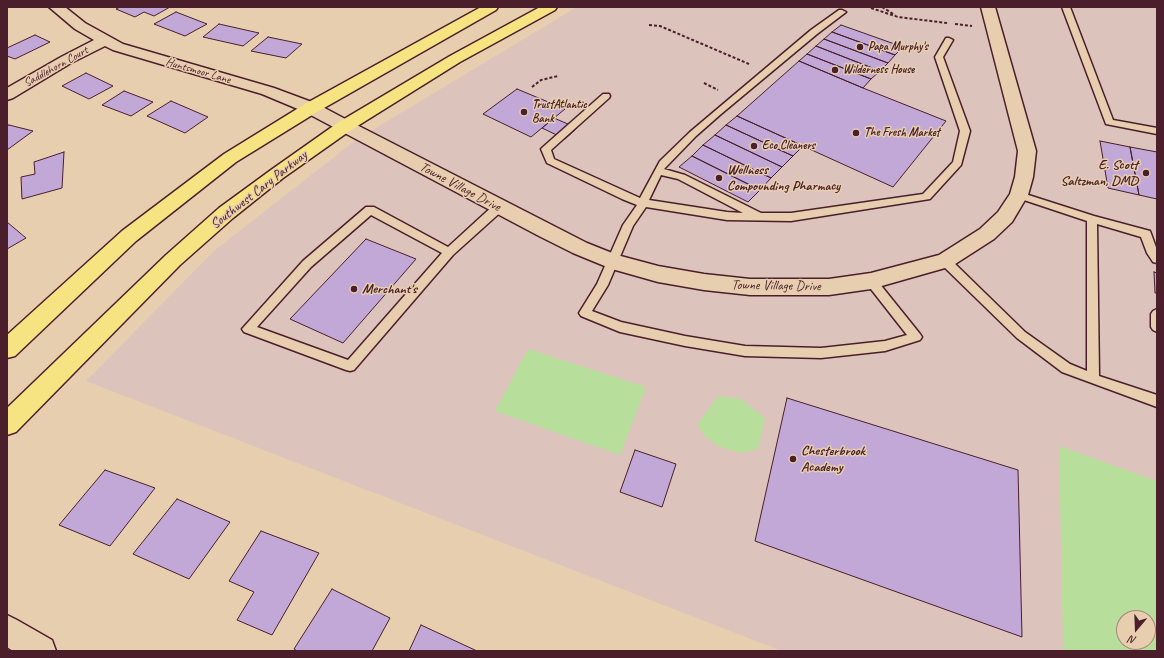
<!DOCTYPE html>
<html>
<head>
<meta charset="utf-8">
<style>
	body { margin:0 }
	#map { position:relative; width:1164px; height:658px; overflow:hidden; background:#e7ceaf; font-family:Caveat,sans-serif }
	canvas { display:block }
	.frame { position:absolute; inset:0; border:8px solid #4a1f2b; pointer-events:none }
	.north { position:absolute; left:1116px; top:610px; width:40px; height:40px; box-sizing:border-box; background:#e7ceaf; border:1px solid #a8887a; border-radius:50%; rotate:199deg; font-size:11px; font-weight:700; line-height:16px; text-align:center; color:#4a1f2b }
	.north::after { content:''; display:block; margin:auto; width:14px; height:18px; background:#4a1f2b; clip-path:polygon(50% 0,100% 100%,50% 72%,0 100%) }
</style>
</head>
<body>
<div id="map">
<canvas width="1164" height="658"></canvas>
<div class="frame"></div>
<div class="north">N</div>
</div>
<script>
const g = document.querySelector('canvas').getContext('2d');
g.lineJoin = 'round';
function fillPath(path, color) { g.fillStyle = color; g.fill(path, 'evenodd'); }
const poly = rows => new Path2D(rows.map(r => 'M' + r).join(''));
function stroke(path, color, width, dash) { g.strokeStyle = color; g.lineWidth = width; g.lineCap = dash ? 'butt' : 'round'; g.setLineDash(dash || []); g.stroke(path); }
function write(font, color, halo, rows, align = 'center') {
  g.font = font + ' Caveat,sans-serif'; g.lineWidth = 3; g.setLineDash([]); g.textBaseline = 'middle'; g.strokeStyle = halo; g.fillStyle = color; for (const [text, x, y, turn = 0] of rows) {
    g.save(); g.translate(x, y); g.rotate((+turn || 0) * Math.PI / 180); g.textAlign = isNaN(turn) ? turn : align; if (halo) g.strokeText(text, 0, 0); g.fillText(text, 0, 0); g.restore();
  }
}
const built = poly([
	[577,7,1157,7,1157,651,782,651,86,381,214,251,356,140],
	[1124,618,1148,618,1148,642,1124,642]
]);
const green = poly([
	[528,349,646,387,620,455,495,411],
	[718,396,741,399,765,418,758,449,740,453,718,446,705,436,697,425],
	[1059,446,1157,481,1157,651,1063,651],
	[1124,618,1148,618,1148,642,1124,642]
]);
const building = poly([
	[120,7,170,7,154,16,144,12,135,17,116,9,120,7],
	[176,12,207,24,185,36,154,24,176,12],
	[219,24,259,33,243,46,203,37,219,24],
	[841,25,903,47,895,55,832,32,841,25],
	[832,32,895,55,888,63,824,39,832,32],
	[35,35,50,42,15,59,7,56,7,48,35,35],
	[268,37,302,44,286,58,251,51,268,37],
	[824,39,888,63,880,71,816,46,824,39],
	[816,46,880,71,871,79,807,54,816,46],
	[807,54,871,79,863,88,799,61,807,54],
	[799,61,863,88,946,121,893,187,737,116,799,61],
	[86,73,113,86,89,99,62,86,86,73],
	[517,89,565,109,531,137,483,114,517,89],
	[124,91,153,102,131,116,102,105,124,91],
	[171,101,208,117,185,133,147,116,171,101],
	[737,116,803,146,793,156,726,125,737,116],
	[554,118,577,128,565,139,542,128,554,118],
	[9,125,33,131,7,150,7,126,9,125],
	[726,125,793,156,782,167,715,135,726,125],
	[715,135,782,167,771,178,703,145,715,135],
	[1100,141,1130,147,1139,195,1108,188,1100,141],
	[703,145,771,178,760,190,692,156,703,145],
	[1130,147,1157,152,1157,199,1139,195,1130,147],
	[64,152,62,188,22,199,21,177,35,174,34,162,64,152],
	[692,156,760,190,748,202,679,167,692,156],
	[7,222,26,238,7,249,7,222],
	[366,239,416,259,343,343,290,319,366,239],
	[1154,272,1157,273,1157,293,1155,293,1154,272],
	[787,398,1018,470,1022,637,755,541,787,398],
	[635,450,676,464,662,507,620,492,635,450],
	[105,470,155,488,110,546,59,525,105,470],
	[177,499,230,522,189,579,133,554,177,499],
	[261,531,319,553,272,635,237,620,254,592,229,581,261,531],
	[332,589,390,618,372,651,297,651,294,649,332,589],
	[421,625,477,651,409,651,421,625]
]);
const path = poly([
	[882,7,895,15],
	[871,8,898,17,947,23],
	[955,24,972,26],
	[649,25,660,26,749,64],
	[704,83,718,90],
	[532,87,541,80,558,76]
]);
const service = poly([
	[1062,7,1070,7,1113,120,1157,128,1157,134,1106,124,1062,7],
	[839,10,842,10,846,12,817,34,721,114,696,136,664,169,685,175,761,213,791,213,923,194,953,162,960,131,935,57,946,38,949,38,953,40,943,57,970,131,961,165,930,199,791,221,727,220,646,207,633,226,608,285,592,311,621,322,685,336,745,346,821,348,885,341,907,335,867,284,865,281,867,278,871,277,875,278,920,334,922,337,920,340,885,351,821,358,745,356,685,346,620,332,581,316,579,313,597,284,623,225,637,205,622,199,547,163,541,149,543,147,603,94,609,94,610,96,609,98,551,150,554,159,640,198,660,161,690,132,811,30,839,10],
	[661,175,678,179,743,213,727,212,649,200,661,175],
	[1019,192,1094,216,1150,231,1157,250,1157,263,1153,262,1147,253,1141,237,1097,224,1099,376,1157,395,1157,407,1062,372,1017,338,941,264,939,261,941,258,945,257,949,258,1025,332,1070,364,1087,371,1087,221,1015,197,1014,195,1019,192],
	[499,203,503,204,504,207,503,210,453,255,354,370,350,371,346,370,244,332,242,329,303,261,366,207,374,207,448,247,495,204,499,203],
	[371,215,442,253,348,360,257,327,311,267,371,215],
	[1157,309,1157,332,1153,330,1151,327,1151,314,1153,311,1157,309]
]);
const minor = poly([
	[49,7,65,7,85,23,123,44,274,88,317,104,351,122,353,126,351,130,345,131,339,130,305,112,262,94,113,50,105,46,71,63,13,98,7,100,7,88,61,57,94,40,75,29,49,7],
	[7,615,17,620,52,640,56,651,13,651,7,647,7,615]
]);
const tertiary = poly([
	[981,7,995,7,1036,151,1033,177,1028,195,1012,222,994,239,952,266,871,289,829,295,750,295,704,290,658,282,612,269,573,253,539,236,339,130,337,126,339,122,345,121,351,122,587,243,617,255,658,266,704,274,750,279,829,279,871,273,939,255,980,229,998,212,1010,194,1015,177,1018,151,981,7]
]);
const primary = poly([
	[481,7,498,7,496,10,317,112,236,162,136,241,15,356,7,358,7,335,122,231,224,154,305,104,481,7],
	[540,7,557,7,555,10,460,62,351,130,283,178,233,218,180,265,16,432,7,435,7,408,166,255,219,208,271,170,339,122,450,56,540,7]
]);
const markers = [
	[860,47,4,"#4a1f2b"],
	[835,70,4,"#4a1f2b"],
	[524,112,4,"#4a1f2b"],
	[856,133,4,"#4a1f2b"],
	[754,146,4,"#4a1f2b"],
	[1146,173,4,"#4a1f2b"],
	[719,178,4,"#4a1f2b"],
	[354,289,4,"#4a1f2b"],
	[793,459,4,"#4a1f2b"]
];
const farPoinames = [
	["Papa Murphy's",868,47],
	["Wilderness House",843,70],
	["TrustAtlantic",532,105],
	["Bank",532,119],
	["The Fresh Market",864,133],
	["Eco Cleaners",762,146]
];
const farStreetnames = [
	["Saddlehorn Court",56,67,-29],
	["Huntsmoor Lane",198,71,16]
];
const poiNames = [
	["E. Scott",1138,165,"right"],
	["Saltzman, DMD",1138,181,"right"],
	["Wellness",727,170],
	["Compounding Pharmacy",727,186],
	["Merchant's",362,289],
	["Chesterbrook",801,451],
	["Academy",801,467]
];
const streetNames = [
	["Towne Village Drive",460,187,28],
	["Southwest Cary Parkway",259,190,-38],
	["Towne Village Drive",776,286,1]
];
fillPath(built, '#dcc3bb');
fillPath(green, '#b7df9b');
fillPath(building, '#c1a8d6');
stroke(building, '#4a1f2b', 1);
stroke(service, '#4a1f2b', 3);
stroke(minor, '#4a1f2b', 3);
stroke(tertiary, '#4a1f2b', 3);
stroke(primary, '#4a1f2b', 3);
stroke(path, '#4a1f2b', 2, [3, 2]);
fillPath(service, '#e7ceaf');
fillPath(minor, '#e7ceaf');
fillPath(tertiary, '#e7ceaf');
fillPath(primary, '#f6e381');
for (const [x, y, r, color] of markers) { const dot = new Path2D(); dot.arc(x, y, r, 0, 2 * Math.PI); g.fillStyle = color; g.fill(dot); stroke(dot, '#e7ceaf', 1.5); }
write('bold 12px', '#4a1f2b', '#e7ceaf', farPoinames, 'left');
write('12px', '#4a1f2b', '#e7ceaf', farStreetnames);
write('bold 14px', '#4a1f2b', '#e7ceaf', poiNames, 'left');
write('14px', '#4a1f2b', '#e7ceaf', streetNames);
</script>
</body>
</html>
